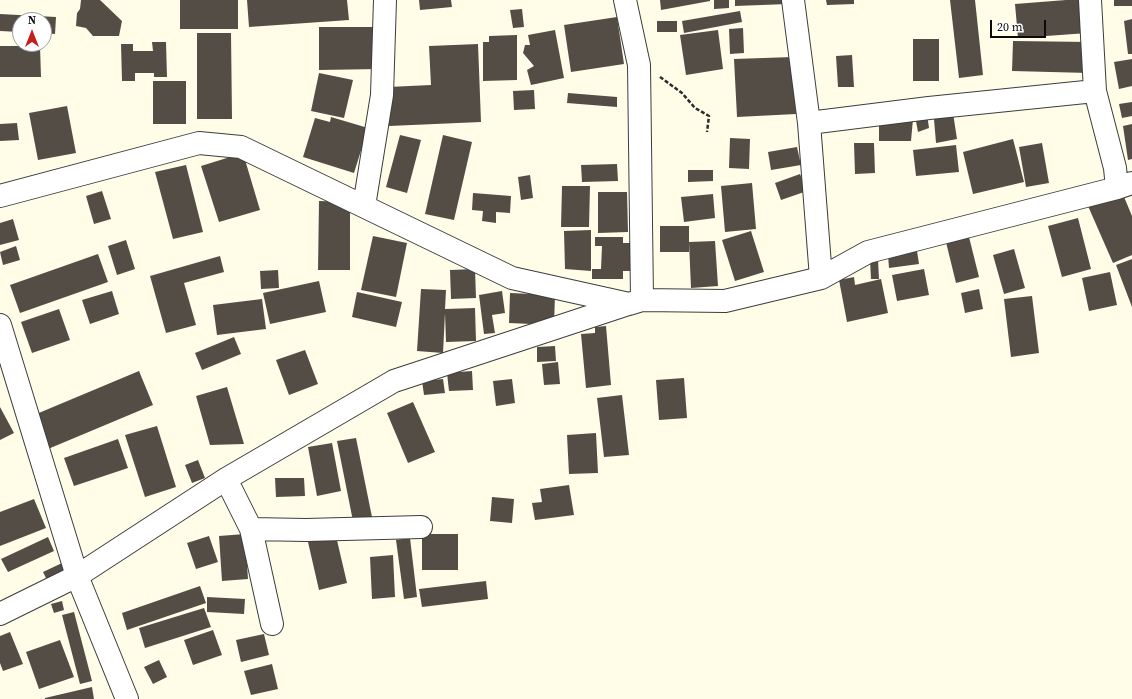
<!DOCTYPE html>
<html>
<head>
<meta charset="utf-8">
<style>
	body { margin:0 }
	#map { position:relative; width:1132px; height:699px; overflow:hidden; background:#fffde8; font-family:"Source Serif 4",serif }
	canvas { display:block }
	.north { position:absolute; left:12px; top:12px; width:40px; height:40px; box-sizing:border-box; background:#fff; border:1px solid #9d9d9d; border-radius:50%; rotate:0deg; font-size:11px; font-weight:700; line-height:16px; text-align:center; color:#0a0a0a }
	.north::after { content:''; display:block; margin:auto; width:14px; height:18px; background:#c42019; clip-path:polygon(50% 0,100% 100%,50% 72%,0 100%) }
	.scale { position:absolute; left:990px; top:20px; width:56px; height:18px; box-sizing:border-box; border:2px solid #0a0a0a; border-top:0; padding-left:5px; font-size:12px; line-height:14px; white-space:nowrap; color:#0a0a0a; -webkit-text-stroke:3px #fff; paint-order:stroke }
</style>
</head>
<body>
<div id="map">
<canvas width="1132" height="699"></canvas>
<div class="north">N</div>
<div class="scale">20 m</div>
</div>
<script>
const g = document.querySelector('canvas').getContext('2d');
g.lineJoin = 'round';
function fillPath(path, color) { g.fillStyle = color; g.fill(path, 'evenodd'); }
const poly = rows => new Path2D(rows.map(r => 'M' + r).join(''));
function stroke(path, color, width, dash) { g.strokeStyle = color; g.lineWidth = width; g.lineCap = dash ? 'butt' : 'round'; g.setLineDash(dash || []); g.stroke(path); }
const building = poly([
	[81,0,100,0,122,21,119,36,93,36,86,28,76,26,77,13,80,9],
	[180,0,238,0,238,29,180,29],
	[247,0,347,0,349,20,249,27],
	[419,0,451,0,452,7,420,10],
	[660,0,710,0,710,1,661,10],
	[714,0,729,0,729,8,714,9],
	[735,0,788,0,788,4,735,6],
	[826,0,854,0,854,4,827,5],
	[950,0,975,0,983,75,959,78],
	[1066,0,1086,0,1088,33,1018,38,1015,4],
	[1114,0,1132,0,1132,6,1114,6],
	[522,9,524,27,513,28,510,10],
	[740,11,742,22,684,33,682,21],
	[0,14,56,17,55,34,44,33,44,20,20,20,20,32,0,31],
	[617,17,624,64,571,72,564,25],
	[1132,19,1132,54,1128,54,1124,21],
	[657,21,677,21,677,32,657,32],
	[319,27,378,27,379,69,319,70],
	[743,28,744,53,730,54,729,29],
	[555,30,564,78,531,85,527,70,534,66,523,53,525,45,530,45,528,35],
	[718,30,723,69,686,75,680,35],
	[197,33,231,33,232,119,197,119],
	[517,35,517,80,483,81,483,42,489,42,489,36],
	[913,39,939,39,939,81,913,81],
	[1013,41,1090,42,1089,73,1012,71],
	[152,42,166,42,167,77,154,77,154,73,135,73,135,81,122,81,121,44,133,44,133,51,153,51],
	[478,44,481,122,389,126,388,87,431,85,429,46],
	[0,46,40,46,41,77,0,77],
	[852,55,854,87,838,87,836,56],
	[793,57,796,114,737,117,734,59],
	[1132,59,1132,86,1119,89,1114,62],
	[319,73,353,80,344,118,311,111],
	[153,81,186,81,186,124,153,124],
	[534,90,535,109,514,110,513,91],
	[568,93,617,97,617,107,567,103],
	[1132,102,1132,116,1122,118,1119,104],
	[67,106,76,153,38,160,29,113],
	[953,113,957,139,936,143,934,119],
	[927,114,929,128,918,132,915,116],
	[879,116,913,119,911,141,879,141],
	[331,117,368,128,354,173,303,157,315,118,330,122],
	[17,123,19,140,0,141,0,124],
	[1132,124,1132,159,1128,160,1123,126],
	[400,135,421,140,407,193,386,187],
	[443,135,472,142,454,220,425,214],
	[730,138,750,139,749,169,729,168],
	[1013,139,1024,182,973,194,963,152],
	[854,143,874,143,875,173,855,174],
	[1042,143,1049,183,1026,187,1019,147],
	[956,145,959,172,916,176,913,150],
	[797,147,801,165,771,170,768,152],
	[243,153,260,210,219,222,201,166],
	[617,164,618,181,582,182,581,165],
	[186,165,203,232,173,239,155,172],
	[688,170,713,170,713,181,688,182],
	[800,174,807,191,781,200,775,183],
	[530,175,533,198,521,200,518,177],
	[752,183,756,229,725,232,721,186],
	[562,186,590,186,589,227,561,227],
	[102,191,111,219,94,224,86,196],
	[598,192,627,192,628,232,598,233],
	[1122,192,1132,216,1132,255,1113,263,1088,206],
	[473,193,511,196,510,213,496,212,496,223,482,221,483,211,472,210],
	[713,194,715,218,684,222,681,197],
	[319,201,350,202,350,270,318,270],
	[1078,218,1091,269,1062,277,1048,226],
	[13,219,19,240,0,245,0,223],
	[660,226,689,226,689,252,660,252],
	[967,229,979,277,956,283,944,234],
	[591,230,591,271,565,269,564,231],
	[751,231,764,272,735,281,722,240],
	[373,236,407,243,396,297,361,290],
	[595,237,623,237,623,243,635,243,635,271,623,271,623,279,592,279,592,269,601,269,602,246,595,246],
	[126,240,135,269,117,275,108,246],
	[715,241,718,286,691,288,689,242],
	[16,246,20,260,3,265,0,252],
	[1014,249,1025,288,1004,294,993,255],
	[917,251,919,264,889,268,888,255],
	[98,254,108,282,20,313,10,285],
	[220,256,224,272,184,283,196,325,166,333,150,276],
	[1132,259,1132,307,1116,265],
	[870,260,878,260,879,279,871,279],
	[475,269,476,298,451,299,450,270],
	[924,269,929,295,897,301,892,275],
	[278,270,279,288,261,289,260,271],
	[1110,272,1117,305,1089,311,1082,278],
	[854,277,855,285,881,279,888,313,847,322,839,280],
	[319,281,326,312,270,324,263,293],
	[421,289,446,290,445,309,475,308,476,341,446,342,445,313,443,353,417,351],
	[979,289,983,309,965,313,961,293],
	[112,291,119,314,90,324,82,300],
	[502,291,505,313,492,315,495,333,484,334,479,295],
	[357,292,402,302,396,327,352,317],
	[510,293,555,295,554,325,509,323],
	[1032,296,1039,353,1011,357,1004,299],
	[262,299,266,329,217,335,213,305],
	[59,309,70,340,32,353,21,322],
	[606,326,611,385,586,388,581,334,595,333,595,327],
	[234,337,241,354,202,370,195,353],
	[555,346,556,361,537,362,537,347],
	[305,350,318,384,289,395,276,360],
	[558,362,560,384,544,385,542,364],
	[139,371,153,405,48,449,34,415],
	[472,371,473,390,449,391,447,373],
	[684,378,687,418,659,420,656,380],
	[443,379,445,393,424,395,422,381],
	[512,379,515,403,496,406,493,381],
	[227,387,244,444,210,445,196,396],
	[622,395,629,455,604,457,597,398],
	[413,402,435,452,408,463,387,413],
	[0,407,14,433,0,440],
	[157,426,176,487,145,497,125,435],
	[596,433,598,473,569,474,567,435],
	[356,438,373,522,354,526,337,441],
	[118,439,128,468,74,486,64,458],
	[332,443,341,491,317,496,308,447],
	[198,460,205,478,192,483,185,465],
	[275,478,304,478,305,496,276,497],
	[569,485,574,515,535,520,532,503,542,502,540,489],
	[492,497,514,499,512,523,490,521],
	[34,499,46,528,0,546,0,512],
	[245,534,248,579,222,581,219,536],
	[422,534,458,534,458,570,422,570],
	[209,536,218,562,196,569,187,543],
	[336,536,347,583,319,590,308,542],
	[48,537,54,551,8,572,1,559],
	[410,538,417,597,404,599,396,540],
	[393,555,395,597,372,599,370,557],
	[62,563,67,573,48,582,43,572],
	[486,581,488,599,422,607,419,589],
	[200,586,206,603,127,630,122,613],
	[207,597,245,599,244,614,207,612],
	[62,601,64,610,54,613,51,604],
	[204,608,211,627,145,648,139,628],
	[74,612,92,681,80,684,62,615],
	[213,630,222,655,193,665,184,640],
	[10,632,23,664,3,671,0,663,0,636],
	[264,634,269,655,241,662,236,640],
	[60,640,74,677,39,689,26,652],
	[159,660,167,677,153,684,144,667],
	[272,664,278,689,251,695,244,671],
	[92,687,94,699,45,699,45,698]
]);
const path = poly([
	[660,77,682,93,695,108,709,116,707,132]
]);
const street = poly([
	[625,0,639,65,642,300],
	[793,0,809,123],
	[1090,0,1095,91,1115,168,1117,188],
	[0,196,199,143,241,147,512,278,629,304,642,300,725,301,821,278,868,252,1117,188,1132,183],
	[364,206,382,95,385,0],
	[821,278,809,123,929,108,1095,91],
	[0,325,77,576,127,699],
	[226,479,251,529,272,624],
	[251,529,306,530,421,527],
	[0,614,77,576,226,479,394,381,628,304]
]);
fillPath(building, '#544d46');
stroke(street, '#3d3d3d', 24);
stroke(path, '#2c2c2c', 2.5, [4, 2]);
stroke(street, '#fff', 22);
</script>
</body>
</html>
